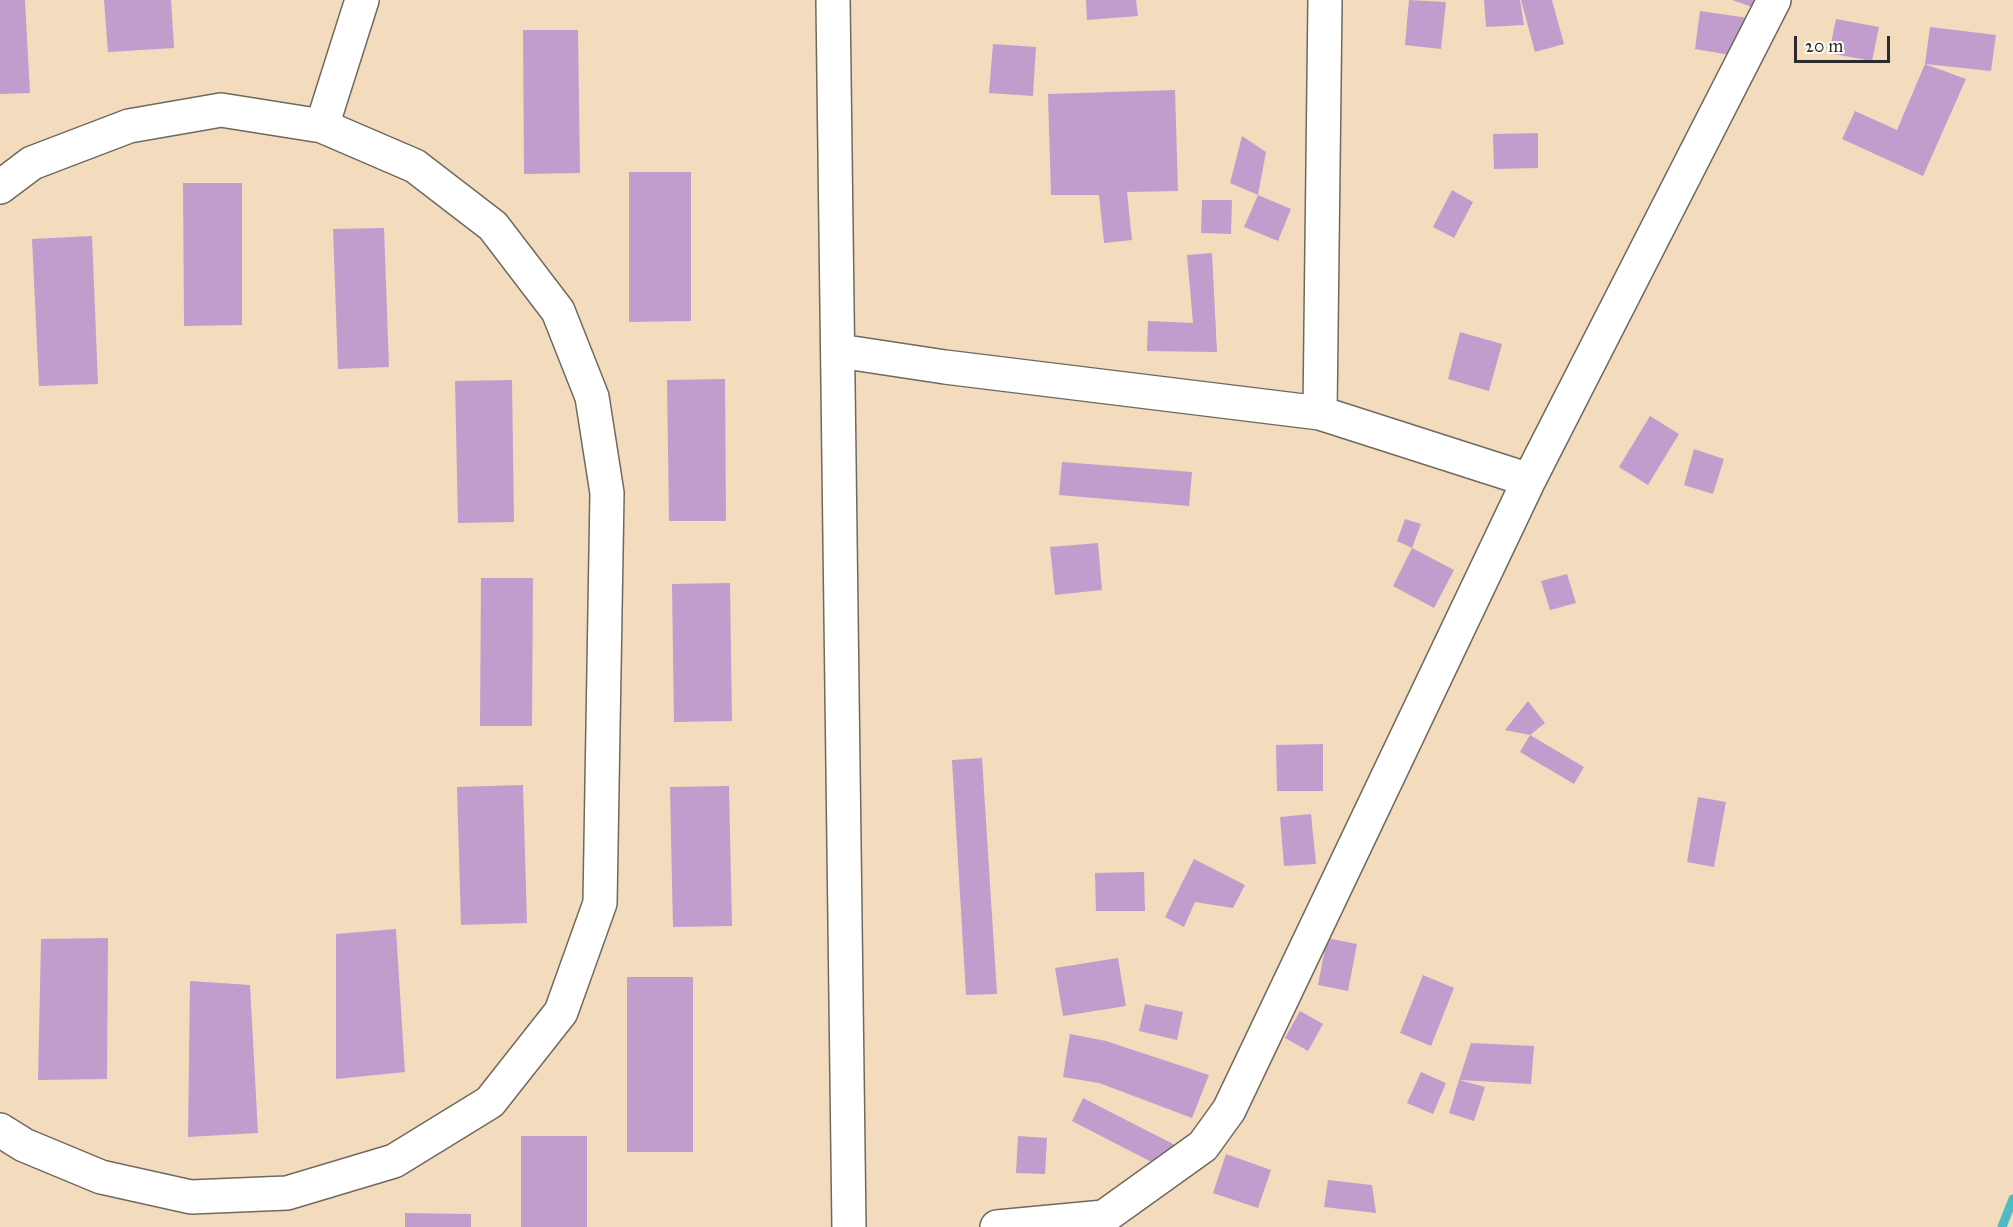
<!DOCTYPE html>
<html>
<head>
<meta charset="utf-8">
<style>
	body { margin:0 }
	#map { position:relative; width:2013px; height:1227px; overflow:hidden; background:#f3dbbd; font-family:"IM FELL Great Primer",serif }
	canvas { display:block }
	.scale { position:absolute; left:1794px; top:36px; width:96px; height:27px; box-sizing:border-box; border:3px solid #2b2b2b; border-top:0; padding-left:8px; font-size:18px; line-height:21px; white-space:nowrap; color:#2b2b2b; -webkit-text-stroke:4px #fdfcf7; paint-order:stroke }
</style>
</head>
<body>
<div id="map">
<canvas width="2013" height="1227"></canvas>
<div class="scale">20 m</div>
</div>
<script>
const g = document.querySelector('canvas').getContext('2d');
g.lineJoin = 'round';
const poly = rows => new Path2D(rows.map(r => 'M' + r).join(''));
function stroke(path, color, width, dash) { g.strokeStyle = color; g.lineWidth = width; g.lineCap = dash ? 'butt' : 'round'; g.setLineDash(dash || []); g.stroke(path); }
function fillPath(path, color) { g.fillStyle = color; g.fill(path, 'evenodd'); }
const stream = poly([
	[2002,1227,2013,1199]
]);
const building = poly([
	[0,0,25,0,30,93,0,94],
	[104,0,171,0,174,48,108,52],
	[1086,0,1136,0,1138,16,1087,20],
	[1409,0,1446,2,1441,49,1405,45],
	[1484,0,1520,0,1524,25,1486,27],
	[1521,0,1552,0,1564,44,1535,52],
	[1732,0,1757,0,1755,8],
	[1700,11,1748,18,1742,57,1695,49],
	[1836,19,1879,27,1872,61,1829,53],
	[1930,27,1996,35,1991,71,1925,64,1966,79,1923,176,1842,139,1855,111,1897,130,1925,64],
	[523,30,578,30,580,173,524,174],
	[993,44,1036,47,1033,96,989,93],
	[1175,90,1178,191,1127,192,1132,240,1104,243,1099,195,1051,195,1048,94],
	[1538,133,1538,168,1494,169,1493,134],
	[1242,136,1266,152,1258,195,1230,183],
	[629,172,691,172,691,321,629,322],
	[183,183,242,183,242,325,184,326],
	[1452,190,1473,202,1454,238,1433,227],
	[1258,195,1291,209,1278,241,1244,227],
	[1202,200,1232,200,1231,234,1201,233],
	[384,228,389,367,338,369,333,229],
	[92,236,98,384,39,386,32,239],
	[1212,253,1217,352,1147,351,1148,321,1193,323,1187,255],
	[1460,332,1502,344,1489,391,1448,379],
	[725,379,726,521,669,521,667,380],
	[512,380,514,522,458,523,455,381],
	[1650,416,1679,434,1648,485,1619,467],
	[1694,449,1724,459,1713,494,1684,485],
	[1062,462,1192,472,1189,506,1059,495],
	[1405,519,1421,524,1412,548,1397,541],
	[1098,543,1102,590,1055,595,1050,547],
	[1412,548,1454,570,1434,608,1393,586],
	[1567,574,1576,603,1550,610,1541,581],
	[481,578,533,578,532,726,480,726],
	[730,583,732,721,674,722,672,584],
	[1528,701,1545,723,1530,735,1505,730],
	[1530,735,1584,767,1574,784,1520,752],
	[1323,744,1323,791,1277,791,1276,745],
	[982,758,997,994,966,995,952,760],
	[523,785,527,923,461,925,457,787],
	[729,786,732,926,673,927,670,787],
	[1698,797,1726,802,1714,867,1687,862],
	[1311,814,1316,864,1284,866,1280,817],
	[1194,859,1245,885,1233,908,1195,902,1184,927,1165,917],
	[1144,872,1145,911,1096,911,1095,873],
	[396,929,405,1072,336,1079,336,934],
	[108,938,107,1079,38,1080,41,939],
	[1327,938,1357,944,1348,991,1318,985],
	[1118,958,1126,1006,1063,1016,1055,968],
	[1423,975,1454,988,1431,1046,1400,1033],
	[627,977,693,977,693,1152,627,1152],
	[190,981,250,985,258,1133,188,1137],
	[1145,1004,1183,1012,1177,1040,1139,1031],
	[1300,1011,1323,1024,1308,1051,1285,1038],
	[1070,1034,1106,1041,1209,1075,1192,1118,1099,1083,1063,1077],
	[1471,1043,1534,1046,1531,1084,1459,1080],
	[1421,1072,1446,1083,1433,1114,1407,1103],
	[1459,1080,1485,1087,1474,1121,1449,1113],
	[1083,1098,1179,1147,1167,1170,1072,1121],
	[521,1136,587,1136,587,1227,521,1227],
	[1018,1136,1047,1138,1045,1174,1016,1173],
	[1226,1154,1271,1170,1258,1208,1213,1193],
	[1328,1180,1372,1185,1376,1213,1324,1207],
	[405,1213,471,1214,471,1227,405,1227]
]);
const minor = poly([
	[833,0,849,1227],
	[322,126,362,0],
	[0,187,32,163,129,126,221,110,322,126,415,166,493,226,558,311,592,397,607,493,600,903,561,1012,490,1102,394,1161,287,1193,191,1197,101,1177,24,1145,0,1130],
	[839,351,945,367,1320,413,1529,480],
	[1320,413,1325,0],
	[997,1227,1104,1217,1203,1146,1229,1110,1529,480,1774,0]
]);
stroke(stream, '#4ebcc7', 9);
fillPath(building, '#c19dce');
stroke(minor, '#71695e', 36);
stroke(minor, '#fff', 33);
</script>
</body>
</html>
